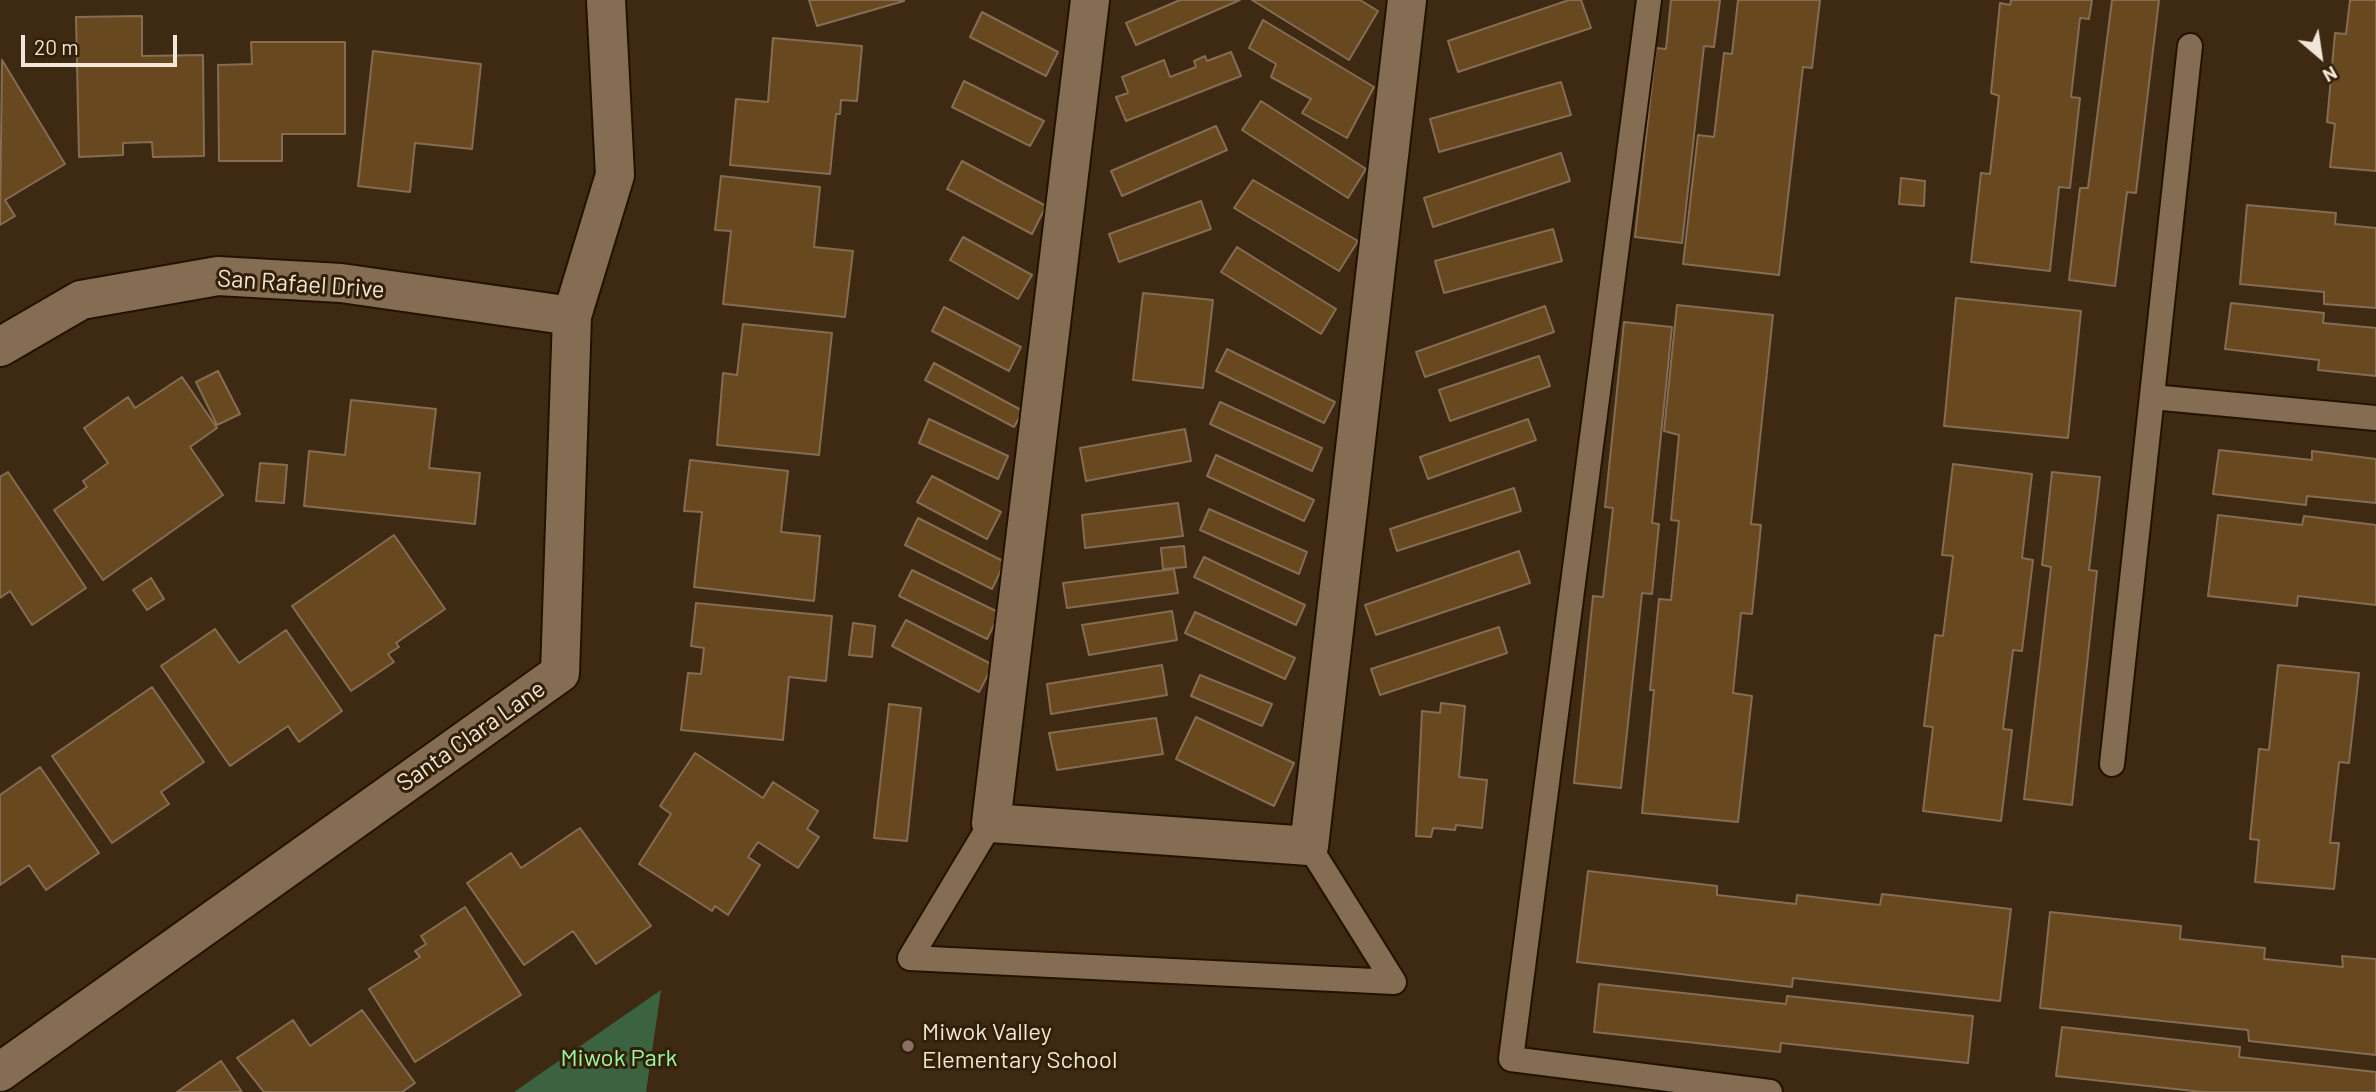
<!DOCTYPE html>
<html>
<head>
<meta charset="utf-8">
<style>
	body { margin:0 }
	#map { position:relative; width:2376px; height:1092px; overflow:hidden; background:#3e2a12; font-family:Barlow,sans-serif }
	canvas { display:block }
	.north { position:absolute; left:2285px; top:21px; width:70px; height:70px; -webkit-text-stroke:5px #332008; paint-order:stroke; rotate:151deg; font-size:19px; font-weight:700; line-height:28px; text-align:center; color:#f3e6d7 }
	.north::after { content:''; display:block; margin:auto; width:24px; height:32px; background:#f3e6d7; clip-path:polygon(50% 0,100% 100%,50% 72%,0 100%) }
	.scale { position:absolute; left:21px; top:35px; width:156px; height:32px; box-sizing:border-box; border:4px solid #f3e6d7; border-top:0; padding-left:9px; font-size:21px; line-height:24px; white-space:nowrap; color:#f3e6d7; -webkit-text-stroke:5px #332008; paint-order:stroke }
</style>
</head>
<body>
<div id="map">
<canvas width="2376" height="1092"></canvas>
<div class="north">N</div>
<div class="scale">20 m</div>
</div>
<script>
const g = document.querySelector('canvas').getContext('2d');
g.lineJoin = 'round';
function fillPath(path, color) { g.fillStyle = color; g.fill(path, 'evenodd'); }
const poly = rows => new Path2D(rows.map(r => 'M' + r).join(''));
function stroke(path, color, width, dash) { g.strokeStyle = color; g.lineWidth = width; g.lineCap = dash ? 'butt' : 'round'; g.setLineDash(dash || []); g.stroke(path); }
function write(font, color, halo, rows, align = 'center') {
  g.font = font + ' Barlow,sans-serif'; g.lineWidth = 6; g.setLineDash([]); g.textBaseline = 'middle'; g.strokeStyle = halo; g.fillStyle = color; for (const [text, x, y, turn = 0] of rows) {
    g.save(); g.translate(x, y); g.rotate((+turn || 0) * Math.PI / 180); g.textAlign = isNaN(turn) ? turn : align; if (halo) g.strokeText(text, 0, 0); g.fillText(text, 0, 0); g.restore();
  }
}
const green = poly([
	[661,990,646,1092,514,1092]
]);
const building = poly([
	[809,0,904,0,904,1,817,26,809,0],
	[1180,0,1240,0,1136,45,1126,23,1180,0],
	[1252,0,1360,0,1378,11,1349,60,1252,0],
	[1569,0,1581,0,1591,28,1458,72,1448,41,1569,0],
	[1671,0,1720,0,1714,47,1704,46,1682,243,1635,237,1656,48,1666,49,1671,0],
	[1738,0,1820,0,1812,68,1803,67,1779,275,1683,264,1698,135,1714,137,1724,53,1732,54,1738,0],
	[2011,0,2092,0,2089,19,2080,18,2071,97,2080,98,2070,188,2059,187,2050,271,1971,262,1981,173,1990,174,1999,96,1991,93,2000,3,2010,5,2011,0],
	[2112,0,2159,0,2136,193,2127,192,2115,286,2069,280,2080,188,2088,188,2112,0],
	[2350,0,2376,0,2376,171,2330,167,2335,124,2327,122,2335,33,2346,34,2350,0],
	[982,12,1058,52,1046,76,970,37,982,12],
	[142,16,142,56,203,55,204,156,153,157,152,142,123,143,123,155,79,157,76,17,142,16],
	[1263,20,1374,87,1347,138,1302,113,1311,99,1271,77,1276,64,1249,48,1263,20],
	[773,38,862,46,857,101,841,100,840,114,836,114,830,174,730,165,736,99,768,102,773,38],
	[251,42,345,42,345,134,282,134,282,161,219,161,218,65,252,64,251,42],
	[373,51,481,64,472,149,415,143,410,192,358,186,373,51],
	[1231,52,1241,76,1126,121,1116,97,1128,93,1122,77,1164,60,1170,77,1196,67,1194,61,1205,56,1207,61,1231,52],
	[2,60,65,164,5,200,15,216,0,225,2,60],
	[964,81,1044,121,1030,146,952,107,964,81],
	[1561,82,1571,115,1439,152,1430,119,1561,82],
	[1261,101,1366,169,1348,198,1242,130,1261,101],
	[1216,126,1227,150,1122,196,1111,171,1216,126],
	[1561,153,1570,181,1433,227,1424,198,1561,153],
	[962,161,1046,206,1032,234,947,189,962,161],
	[721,176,820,187,814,247,853,251,845,317,723,304,731,231,715,230,721,176],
	[1901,178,1925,181,1924,206,1899,204,1901,178],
	[1253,180,1358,241,1339,271,1234,208,1253,180],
	[1201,201,1211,229,1119,262,1109,234,1201,201],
	[2247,205,2336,213,2335,224,2376,228,2376,308,2324,304,2324,292,2240,284,2247,205],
	[1553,229,1562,261,1444,293,1435,261,1553,229],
	[963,237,1032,275,1018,299,950,260,963,237],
	[1237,247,1336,309,1321,334,1221,272,1237,247],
	[1143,293,1213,300,1203,388,1133,380,1143,293],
	[1956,298,2081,311,2068,438,1944,426,1956,298],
	[2231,303,2324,313,2323,323,2376,328,2376,376,2318,370,2319,360,2225,349,2231,303],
	[1677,305,1773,315,1751,524,1761,525,1752,614,1741,613,1733,693,1752,696,1738,822,1642,813,1654,690,1650,690,1659,599,1671,600,1679,521,1671,520,1679,435,1664,431,1677,305],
	[1545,306,1554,332,1425,377,1416,352,1545,306],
	[944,307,1021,347,1009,371,932,331,944,307],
	[1624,322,1672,327,1652,523,1659,524,1652,594,1642,593,1621,788,1574,783,1593,596,1603,597,1613,508,1605,507,1624,322],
	[743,324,832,333,819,455,717,445,723,373,737,375,743,324],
	[1227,349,1335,402,1324,423,1216,371,1227,349],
	[1539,356,1550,386,1450,421,1439,390,1539,356],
	[934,363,1023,411,1014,427,925,380,934,363],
	[218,371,240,414,217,425,196,382,218,371],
	[182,377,217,428,190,447,223,495,103,580,54,510,87,487,83,481,108,463,84,428,128,397,135,408,182,377],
	[351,400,436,409,429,468,480,473,475,524,304,506,309,451,345,455,351,400],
	[1220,402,1322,448,1312,471,1210,424,1220,402],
	[929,419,1008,456,998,479,919,443,929,419],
	[1528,419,1536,440,1428,479,1420,457,1528,419],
	[1185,429,1191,461,1086,481,1080,448,1185,429],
	[2219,450,2312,460,2312,451,2376,459,2376,503,2307,496,2306,505,2213,494,2219,450],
	[1216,455,1314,500,1304,521,1207,476,1216,455],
	[690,460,788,471,781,532,820,536,814,601,694,587,702,512,684,511,690,460],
	[260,463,287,465,284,503,256,501,260,463],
	[1953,464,2032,474,2022,558,2033,560,2022,651,2013,650,2003,729,2012,730,2001,821,1923,811,1933,727,1924,726,1935,635,1943,636,1953,556,1942,555,1953,464],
	[8,472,86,588,32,625,10,591,0,598,0,477,8,472],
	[2052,472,2100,477,2089,570,2097,571,2072,805,2024,799,2051,567,2042,565,2052,472],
	[932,476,1001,512,987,539,917,502,932,476],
	[1514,488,1521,511,1397,551,1390,529,1514,488],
	[1178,503,1183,536,1085,548,1082,515,1178,503],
	[1209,509,1307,552,1299,574,1200,530,1209,509],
	[2218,515,2302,525,2304,516,2376,525,2376,605,2298,596,2297,606,2208,596,2218,515],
	[918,518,1005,562,992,589,905,545,918,518],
	[394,535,445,609,396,643,399,647,388,654,394,662,351,691,292,606,394,535],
	[1184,546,1186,567,1163,569,1161,548,1184,546],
	[1519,551,1530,583,1376,635,1365,605,1519,551],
	[1204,557,1305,605,1296,625,1194,577,1204,557],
	[1174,569,1178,593,1067,608,1063,583,1174,569],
	[912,570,1000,613,987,639,899,596,912,570],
	[151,578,164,599,147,610,133,590,151,578],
	[696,603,832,616,826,681,789,677,783,740,681,730,688,673,701,674,704,648,691,646,696,603],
	[1172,611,1177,640,1089,655,1082,625,1172,611],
	[1195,612,1295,658,1285,679,1185,633,1195,612],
	[906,620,993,665,979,692,892,646,906,620],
	[853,623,875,626,872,657,849,655,853,623],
	[1499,627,1507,653,1380,695,1371,669,1499,627],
	[215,629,239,663,286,630,342,711,299,742,288,726,230,766,161,666,215,629],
	[1162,665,1167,695,1051,714,1047,684,1162,665],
	[2278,665,2359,673,2349,763,2339,762,2330,843,2339,843,2334,889,2255,882,2259,840,2250,839,2259,749,2269,750,2278,665],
	[1200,675,1272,704,1262,726,1191,696,1200,675],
	[152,687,204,762,161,792,169,804,112,843,52,756,152,687],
	[1441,703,1465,706,1459,777,1487,780,1482,828,1456,825,1455,830,1433,828,1431,837,1416,836,1422,711,1440,713,1441,703],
	[889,704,921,708,907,841,874,838,889,704],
	[1196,717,1294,763,1274,806,1176,759,1196,717],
	[1156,718,1163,754,1057,770,1049,733,1156,718],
	[695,753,763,798,773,782,818,811,807,829,819,837,798,868,758,842,748,857,760,865,728,915,715,906,712,911,639,864,671,814,660,806,695,753],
	[40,767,99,853,46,890,29,865,0,885,0,795,40,767],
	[580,828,651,926,596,964,573,931,524,965,467,883,511,853,521,868,580,828],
	[1588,871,1717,886,1717,895,1796,904,1797,895,1880,905,1882,894,2011,909,2000,1001,1793,978,1792,987,1577,962,1588,871],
	[465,907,521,995,415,1062,369,989,420,957,415,951,426,944,421,936,465,907],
	[2050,912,2181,926,2180,939,2265,948,2264,959,2343,967,2342,956,2376,959,2376,1055,2249,1041,2248,1030,2040,1008,2050,912],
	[1599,984,1786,1004,1787,996,1973,1016,1968,1063,1781,1043,1780,1052,1594,1032,1599,984],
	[362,1010,415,1083,402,1092,264,1092,237,1058,293,1020,310,1046,362,1010],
	[2062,1027,2240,1047,2239,1057,2376,1072,2376,1092,2203,1092,2056,1076,2062,1027],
	[221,1061,242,1092,177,1092,221,1061]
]);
const lane = poly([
	[1649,0,1511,1059,1770,1092],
	[2152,397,2376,418],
	[2112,764,2190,46],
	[991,823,910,958,1394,982,1309,846]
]);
const street = poly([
	[1090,0,991,823,1309,846,1407,0],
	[0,347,81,300,218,276,341,283,572,316],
	[0,1072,560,673,572,316,615,175,606,0]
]);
const markers = [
	[908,1046,7,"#8d6e63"]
];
const streetNames = [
	["San Rafael Drive",301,284,4],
	["Santa Clara Lane",471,736,-35]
];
const poiNames = [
	["Miwok Valley",922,1032],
	["Elementary School",922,1060]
];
const parkNames = [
	["Miwok Park",619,1058]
];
fillPath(green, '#3b6340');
fillPath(building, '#68481f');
stroke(building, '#846d53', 2);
stroke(lane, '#241200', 28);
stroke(street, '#241200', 42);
stroke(lane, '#846d53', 24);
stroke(street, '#846d53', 38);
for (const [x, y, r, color] of markers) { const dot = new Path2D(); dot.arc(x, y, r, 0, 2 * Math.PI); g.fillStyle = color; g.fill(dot); stroke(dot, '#332008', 2.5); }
write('24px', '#f3e6d7', '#332008', streetNames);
write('24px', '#f3e6d7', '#332008', poiNames, 'left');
write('24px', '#97faa5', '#332008', parkNames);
</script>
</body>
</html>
